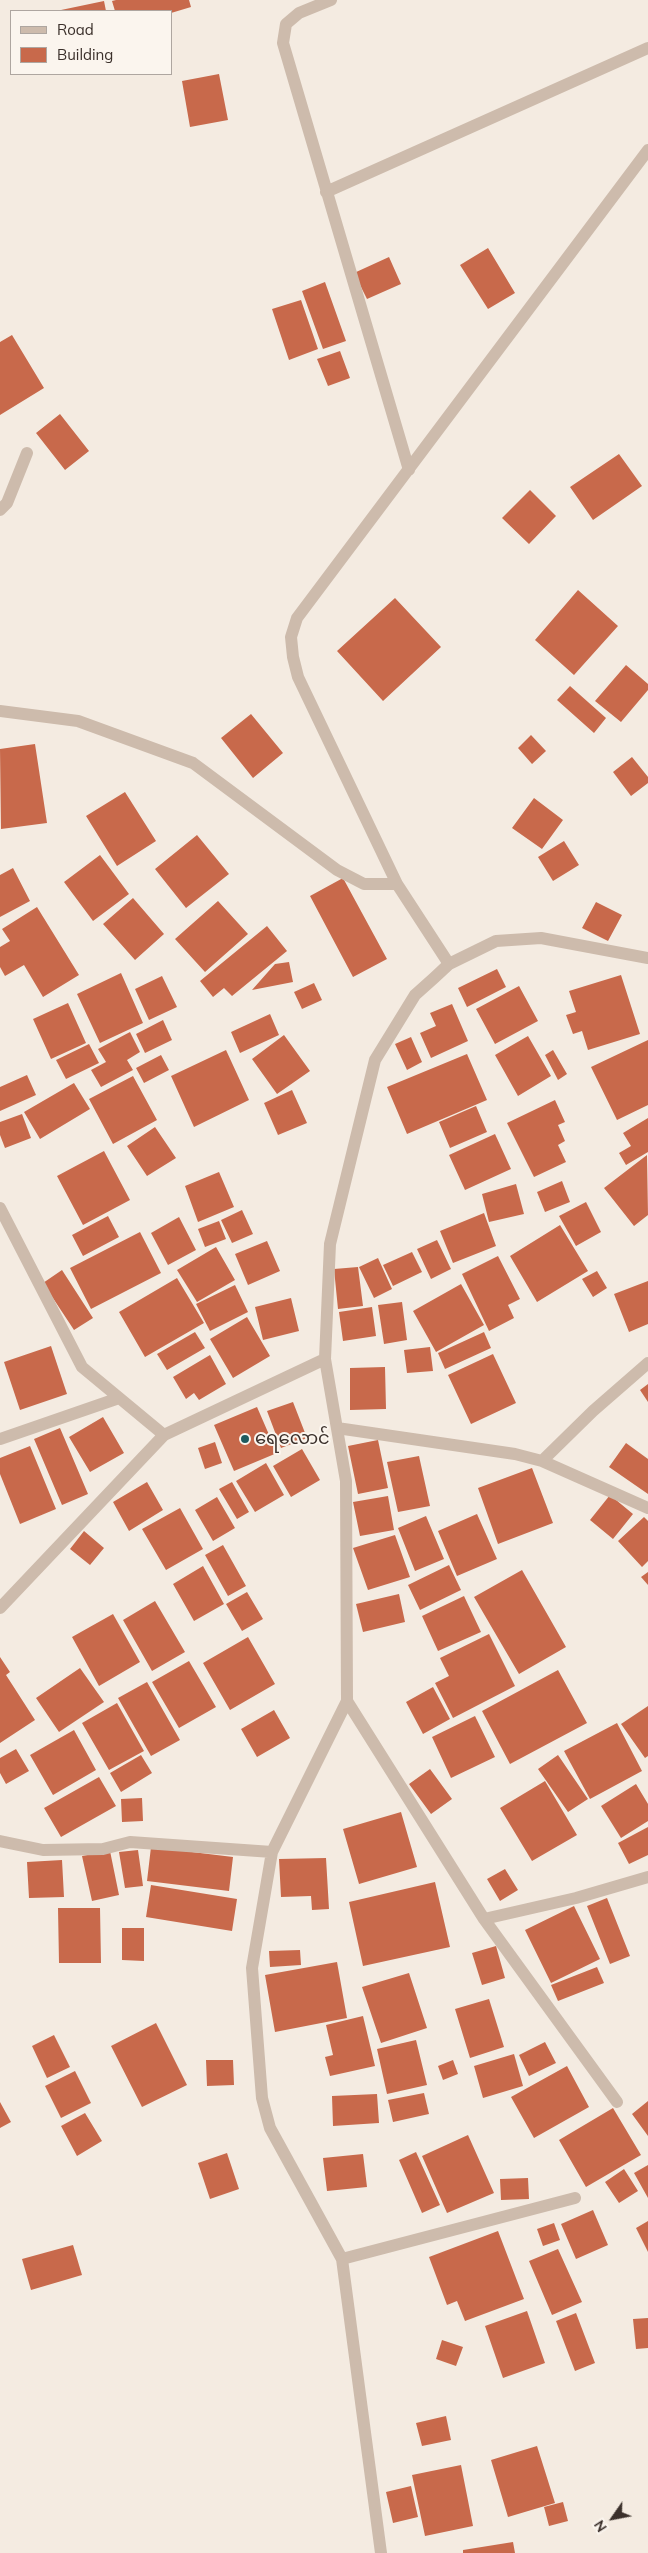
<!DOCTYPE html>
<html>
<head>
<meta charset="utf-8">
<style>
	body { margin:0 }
	#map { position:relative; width:648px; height:2553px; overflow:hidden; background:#f4ebe1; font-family:Mulish,sans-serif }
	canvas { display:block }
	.legend { position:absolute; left:10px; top:10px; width:162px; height:65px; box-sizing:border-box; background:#fbf5ee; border:1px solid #aea6a0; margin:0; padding:6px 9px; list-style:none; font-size:15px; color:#3b302b }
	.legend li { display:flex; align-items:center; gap:10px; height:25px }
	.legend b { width:25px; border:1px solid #aea6a0 }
	.north { position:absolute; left:588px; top:2493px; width:50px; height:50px; -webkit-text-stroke:4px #fbf5ee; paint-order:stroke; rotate:237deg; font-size:14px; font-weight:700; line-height:20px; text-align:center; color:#3b302b }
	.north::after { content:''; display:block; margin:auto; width:18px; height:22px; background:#3b302b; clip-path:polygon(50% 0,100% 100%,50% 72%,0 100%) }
</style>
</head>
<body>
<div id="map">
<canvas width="648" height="2553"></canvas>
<ul class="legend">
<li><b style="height:6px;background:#cdbbac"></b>Road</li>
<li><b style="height:14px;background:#c8694b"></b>Building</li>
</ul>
<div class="north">N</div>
</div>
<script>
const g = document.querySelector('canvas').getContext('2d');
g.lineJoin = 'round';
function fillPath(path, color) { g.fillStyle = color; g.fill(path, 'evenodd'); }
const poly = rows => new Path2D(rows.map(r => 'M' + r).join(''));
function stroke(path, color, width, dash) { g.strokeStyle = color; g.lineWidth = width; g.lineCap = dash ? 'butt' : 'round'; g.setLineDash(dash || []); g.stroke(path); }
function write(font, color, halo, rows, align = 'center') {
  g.font = font + ' Mulish,"Noto Sans Myanmar",sans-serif'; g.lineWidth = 4; g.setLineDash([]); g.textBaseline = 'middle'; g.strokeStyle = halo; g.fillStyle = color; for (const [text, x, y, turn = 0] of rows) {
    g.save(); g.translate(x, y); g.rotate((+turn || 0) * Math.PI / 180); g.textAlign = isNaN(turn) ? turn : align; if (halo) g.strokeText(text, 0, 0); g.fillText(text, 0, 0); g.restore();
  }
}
const building = poly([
	[116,0,189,0,191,7,171,13,115,11,112,1],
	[104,1,106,11,61,11,61,10],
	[219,74,228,120,190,127,182,81],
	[488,248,515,293,488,309,460,265],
	[389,257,401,284,367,299,354,273],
	[325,282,346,341,323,349,302,291],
	[301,300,318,349,289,360,272,309],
	[12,335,44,388,0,415,0,342],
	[340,351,350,378,328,386,317,359],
	[60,414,89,451,65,470,36,433],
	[619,454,642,486,593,520,570,487],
	[530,490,556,516,529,544,502,518],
	[578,590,618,626,574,675,535,640],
	[395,598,441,647,383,701,337,651],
	[626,665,648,684,648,690,621,722,595,701],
	[570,686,606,718,594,733,557,700],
	[251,714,283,753,253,778,221,738],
	[531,735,546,751,532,764,518,748],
	[35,744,47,823,1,829,0,749],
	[632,757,648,777,648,783,631,796,613,772],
	[125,792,156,841,117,866,86,816],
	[534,798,563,820,542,849,512,828],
	[197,835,229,874,186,908,155,869],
	[564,841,579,865,553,881,538,857],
	[100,855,129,894,93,921,64,882],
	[13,868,30,901,0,917,0,875],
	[343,878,387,959,353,977,310,896],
	[133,898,164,934,135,960,103,924],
	[218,901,248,934,205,972,175,939],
	[596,902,622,915,608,941,582,928],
	[37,907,79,975,43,997,24,965,5,976,0,967,0,947,10,941,2,929],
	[267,926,287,951,232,996,224,988,213,997,200,981],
	[289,962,293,982,252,990,275,964],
	[497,969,506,987,467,1007,458,988],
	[121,973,143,1023,100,1043,77,994],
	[621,975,640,1034,588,1050,582,1031,573,1034,566,1015,576,1012,569,991],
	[162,976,177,1007,149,1020,135,989],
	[314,983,322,1000,302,1009,294,992],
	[519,986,538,1021,495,1044,476,1009],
	[68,1003,86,1043,51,1059,33,1019],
	[452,1004,468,1041,431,1058,420,1033,436,1026,430,1013],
	[270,1014,279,1035,240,1053,231,1032],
	[163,1020,172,1040,145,1053,136,1034],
	[130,1032,140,1052,127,1060,133,1070,101,1087,91,1070,106,1062,98,1049],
	[284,1035,310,1071,277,1094,252,1059],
	[528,1036,551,1076,518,1096,495,1055],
	[411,1037,422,1062,407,1070,395,1044],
	[648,1040,648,1105,617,1120,591,1067],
	[89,1044,99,1063,66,1079,56,1060],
	[226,1050,249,1100,194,1127,171,1076],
	[553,1050,567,1074,558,1080,545,1055],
	[467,1054,487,1100,407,1134,387,1087],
	[161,1055,169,1070,144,1083,136,1068],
	[27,1075,36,1095,0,1111,0,1087],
	[133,1076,157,1120,113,1144,89,1099],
	[74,1083,90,1109,40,1139,24,1112],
	[292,1090,307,1123,278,1135,264,1103],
	[555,1100,565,1122,558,1125,565,1141,558,1145,566,1162,534,1177,507,1123],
	[476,1106,487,1132,450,1148,439,1122],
	[22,1114,31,1138,5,1148,0,1135,0,1122],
	[648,1118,648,1152,626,1165,619,1153,631,1146,623,1133],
	[155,1127,176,1158,147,1176,127,1146],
	[495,1134,511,1169,465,1190,449,1155],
	[104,1151,130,1200,83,1225,57,1176],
	[647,1155,648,1215,634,1226,604,1188],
	[219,1172,234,1207,198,1222,185,1186],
	[562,1181,570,1202,545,1212,537,1192],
	[516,1184,524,1214,489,1222,482,1194],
	[586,1202,601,1232,576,1246,559,1216],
	[242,1210,253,1234,232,1243,221,1220],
	[484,1213,496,1246,453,1263,440,1231],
	[108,1216,119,1237,83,1256,72,1235],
	[179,1217,196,1250,168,1265,151,1233],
	[219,1221,226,1239,205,1247,198,1229],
	[560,1225,588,1271,537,1302,510,1256],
	[140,1232,161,1273,91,1309,70,1268],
	[437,1240,451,1269,431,1279,417,1249],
	[267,1241,280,1271,248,1285,235,1254],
	[216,1247,235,1280,197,1302,177,1270],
	[412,1252,422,1272,393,1286,383,1265],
	[498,1256,520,1299,508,1305,514,1318,489,1331,462,1274],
	[378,1258,392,1289,374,1298,359,1267],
	[358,1267,363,1306,338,1309,334,1269],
	[62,1270,93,1318,74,1330,43,1283],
	[597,1271,607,1288,593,1297,582,1279],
	[177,1278,204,1323,145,1357,119,1312],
	[648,1281,648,1324,629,1332,614,1294],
	[461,1284,484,1325,436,1352,413,1311],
	[235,1285,248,1312,210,1331,196,1304],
	[291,1298,299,1331,263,1340,255,1307],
	[402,1302,407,1340,384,1344,378,1305],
	[372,1307,376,1336,343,1341,339,1312],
	[247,1317,270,1356,233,1378,210,1339],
	[195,1332,205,1348,167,1370,157,1354],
	[484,1332,491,1348,445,1369,438,1353],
	[51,1346,67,1394,20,1410,4,1362],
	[430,1347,433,1371,407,1373,404,1350],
	[493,1354,516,1403,471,1424,448,1375],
	[210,1355,226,1384,199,1400,194,1393,186,1399,173,1377],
	[385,1367,386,1409,350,1410,350,1368],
	[648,1384,648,1402,640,1390],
	[293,1402,307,1438,281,1448,267,1411],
	[257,1407,277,1453,234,1471,214,1425],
	[103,1417,124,1453,90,1472,69,1437],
	[60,1428,88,1494,62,1505,34,1439],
	[378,1440,388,1488,358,1494,348,1446],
	[215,1442,222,1463,205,1469,198,1448],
	[626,1443,648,1459,648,1494,609,1467],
	[30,1446,56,1509,20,1524,0,1474,0,1458],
	[302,1449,320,1480,291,1497,273,1466],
	[419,1456,430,1506,398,1512,387,1462],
	[266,1463,284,1495,255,1512,236,1481],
	[532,1468,553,1523,498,1544,478,1488],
	[147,1482,163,1510,129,1531,113,1502],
	[232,1482,249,1512,237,1519,219,1489],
	[610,1495,633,1514,613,1539,590,1520],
	[388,1496,394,1530,360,1536,353,1502],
	[217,1497,235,1528,213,1541,195,1510],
	[180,1508,203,1549,166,1570,142,1529],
	[477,1514,497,1559,457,1576,438,1531],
	[426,1516,444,1559,415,1571,398,1528],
	[644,1517,648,1521,648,1561,642,1567,618,1541],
	[84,1531,104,1548,90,1565,70,1549],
	[395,1535,410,1577,368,1590,353,1548],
	[223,1545,246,1586,228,1596,205,1555],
	[449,1565,461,1590,420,1610,408,1585],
	[203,1566,224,1604,194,1621,173,1584],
	[522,1570,566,1647,519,1674,474,1597],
	[648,1572,648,1585,641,1577],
	[247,1592,263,1619,242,1631,226,1604],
	[399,1594,405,1622,363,1632,356,1604],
	[464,1596,481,1632,438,1651,422,1616],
	[155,1601,185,1652,152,1671,123,1620],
	[113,1614,140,1662,99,1686,72,1637],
	[489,1634,515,1686,453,1718,435,1683,449,1676,440,1658],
	[248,1637,275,1684,230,1710,203,1663],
	[0,1657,10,1672,6,1675,35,1720,0,1743],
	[189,1661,216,1707,179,1728,152,1682],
	[80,1668,104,1702,59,1732,36,1698],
	[558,1670,587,1723,510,1764,482,1711],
	[147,1682,180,1740,151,1756,118,1698],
	[433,1687,450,1719,423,1734,406,1702],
	[117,1703,144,1751,109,1770,82,1723],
	[648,1706,648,1756,645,1758,621,1724],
	[274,1710,290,1738,257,1757,241,1729],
	[475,1716,495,1757,451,1778,432,1737],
	[617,1723,642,1771,590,1799,564,1751],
	[74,1730,96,1770,53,1795,30,1755],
	[16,1749,29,1771,6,1784,0,1773,0,1758],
	[141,1755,152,1773,121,1792,110,1773],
	[558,1755,588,1799,568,1812,538,1769],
	[430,1769,452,1799,431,1814,409,1784],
	[99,1777,116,1806,61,1837,44,1808],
	[545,1781,577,1835,532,1861,500,1808],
	[636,1784,648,1804,648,1821,621,1838,601,1806],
	[142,1798,143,1821,122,1822,121,1799],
	[401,1812,417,1867,359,1884,343,1829],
	[648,1827,648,1855,629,1864,618,1843],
	[151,1847,233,1857,229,1891,147,1881],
	[138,1850,143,1886,125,1888,119,1852],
	[110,1851,119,1895,92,1901,82,1856],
	[326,1858,329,1909,312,1910,311,1896,281,1897,279,1859],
	[62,1860,64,1897,29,1898,27,1862],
	[505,1869,518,1890,500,1901,487,1879],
	[435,1882,450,1947,363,1966,349,1902],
	[151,1885,237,1899,232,1931,146,1917],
	[607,1898,630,1956,610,1964,587,1906],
	[574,1906,600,1959,551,1983,525,1930],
	[58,1908,100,1908,101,1963,59,1963],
	[122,1928,144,1928,144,1961,122,1960],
	[496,1946,505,1978,482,1985,472,1953],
	[300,1950,301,1965,270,1967,269,1951],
	[337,1962,347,2018,275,2032,265,1975],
	[597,1967,604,1983,558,2001,551,1985],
	[409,1973,427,2028,381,2043,362,1987],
	[489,1999,504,2047,470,2058,455,2009],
	[363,2016,375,2066,330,2076,325,2057,333,2055,326,2025],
	[156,2023,187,2085,142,2107,111,2046],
	[54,2035,70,2067,47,2078,32,2046],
	[416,2040,427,2085,387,2094,377,2049],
	[545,2042,556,2063,529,2076,519,2055],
	[514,2054,523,2086,483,2098,474,2066],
	[206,2060,233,2060,234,2085,207,2086],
	[453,2060,458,2074,443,2080,438,2066],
	[567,2066,589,2107,534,2138,511,2097],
	[75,2071,91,2103,61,2118,45,2086],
	[424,2093,429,2114,393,2122,388,2100],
	[377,2094,379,2123,333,2126,332,2096],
	[648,2101,648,2136,632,2114],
	[0,2102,11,2122,0,2128],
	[613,2108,641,2155,586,2187,559,2140],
	[85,2113,102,2141,77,2156,61,2126],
	[468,2135,494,2193,447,2213,422,2156],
	[416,2152,440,2205,422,2213,399,2160],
	[227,2153,239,2189,210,2199,198,2163],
	[363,2154,367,2187,327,2191,323,2158],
	[648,2165,648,2198,634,2173],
	[624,2169,638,2191,619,2203,605,2182],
	[528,2178,529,2199,501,2200,500,2179],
	[593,2210,608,2245,576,2259,561,2224],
	[648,2221,648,2252,636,2228],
	[554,2223,560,2240,543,2246,537,2229],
	[498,2231,524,2299,465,2321,457,2301,447,2305,429,2257],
	[73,2245,82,2275,31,2290,22,2259],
	[558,2249,582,2302,552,2315,529,2261],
	[527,2311,545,2363,503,2378,485,2326],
	[576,2313,595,2363,575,2371,556,2321],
	[648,2318,648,2348,636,2349,633,2319],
	[442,2340,463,2347,456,2366,436,2359],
	[446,2416,451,2440,422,2446,416,2423],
	[537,2446,555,2503,508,2517,491,2460],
	[461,2465,473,2526,425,2536,412,2475],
	[411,2486,418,2517,393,2523,386,2492],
	[563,2502,568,2521,549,2526,544,2507],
	[513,2542,515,2553,463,2553,463,2550]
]);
const minor = poly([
	[331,0,299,13,286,24,283,43,409,470],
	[326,192,648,48],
	[0,510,7,503,27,453],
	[0,711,78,721,193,763,337,870,364,884,397,884],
	[449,964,397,884,298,677,293,657,291,637,297,618,648,150],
	[0,1208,82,1367,164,1435,325,1359],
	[337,1428,515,1454,542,1461,648,1508],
	[0,1439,119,1398],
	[542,1461,593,1411,648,1363],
	[0,1608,164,1435],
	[347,1701,484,1919,617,2102],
	[0,1841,43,1850,103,1849,130,1842,272,1852],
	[484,1919,576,1898,648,1877],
	[342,2259,575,2198],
	[381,2553,342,2259,270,2128,262,2098,252,1968,272,1852,347,1701,346,1481,325,1359,330,1244,375,1060,415,995,434,978,449,964,496,941,541,938,648,958]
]);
const markers = [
	[245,1439,5,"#1f5a5e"]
];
const poiNames = [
	["ရေလောင်",255,1439]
];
fillPath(building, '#c8694b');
stroke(minor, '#cdbbac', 12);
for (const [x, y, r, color] of markers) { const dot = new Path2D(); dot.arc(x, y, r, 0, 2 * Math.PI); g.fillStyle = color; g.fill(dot); stroke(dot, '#fbf5ee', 2); }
write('18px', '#3b302b', '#fbf5ee', poiNames, 'left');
</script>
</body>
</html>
